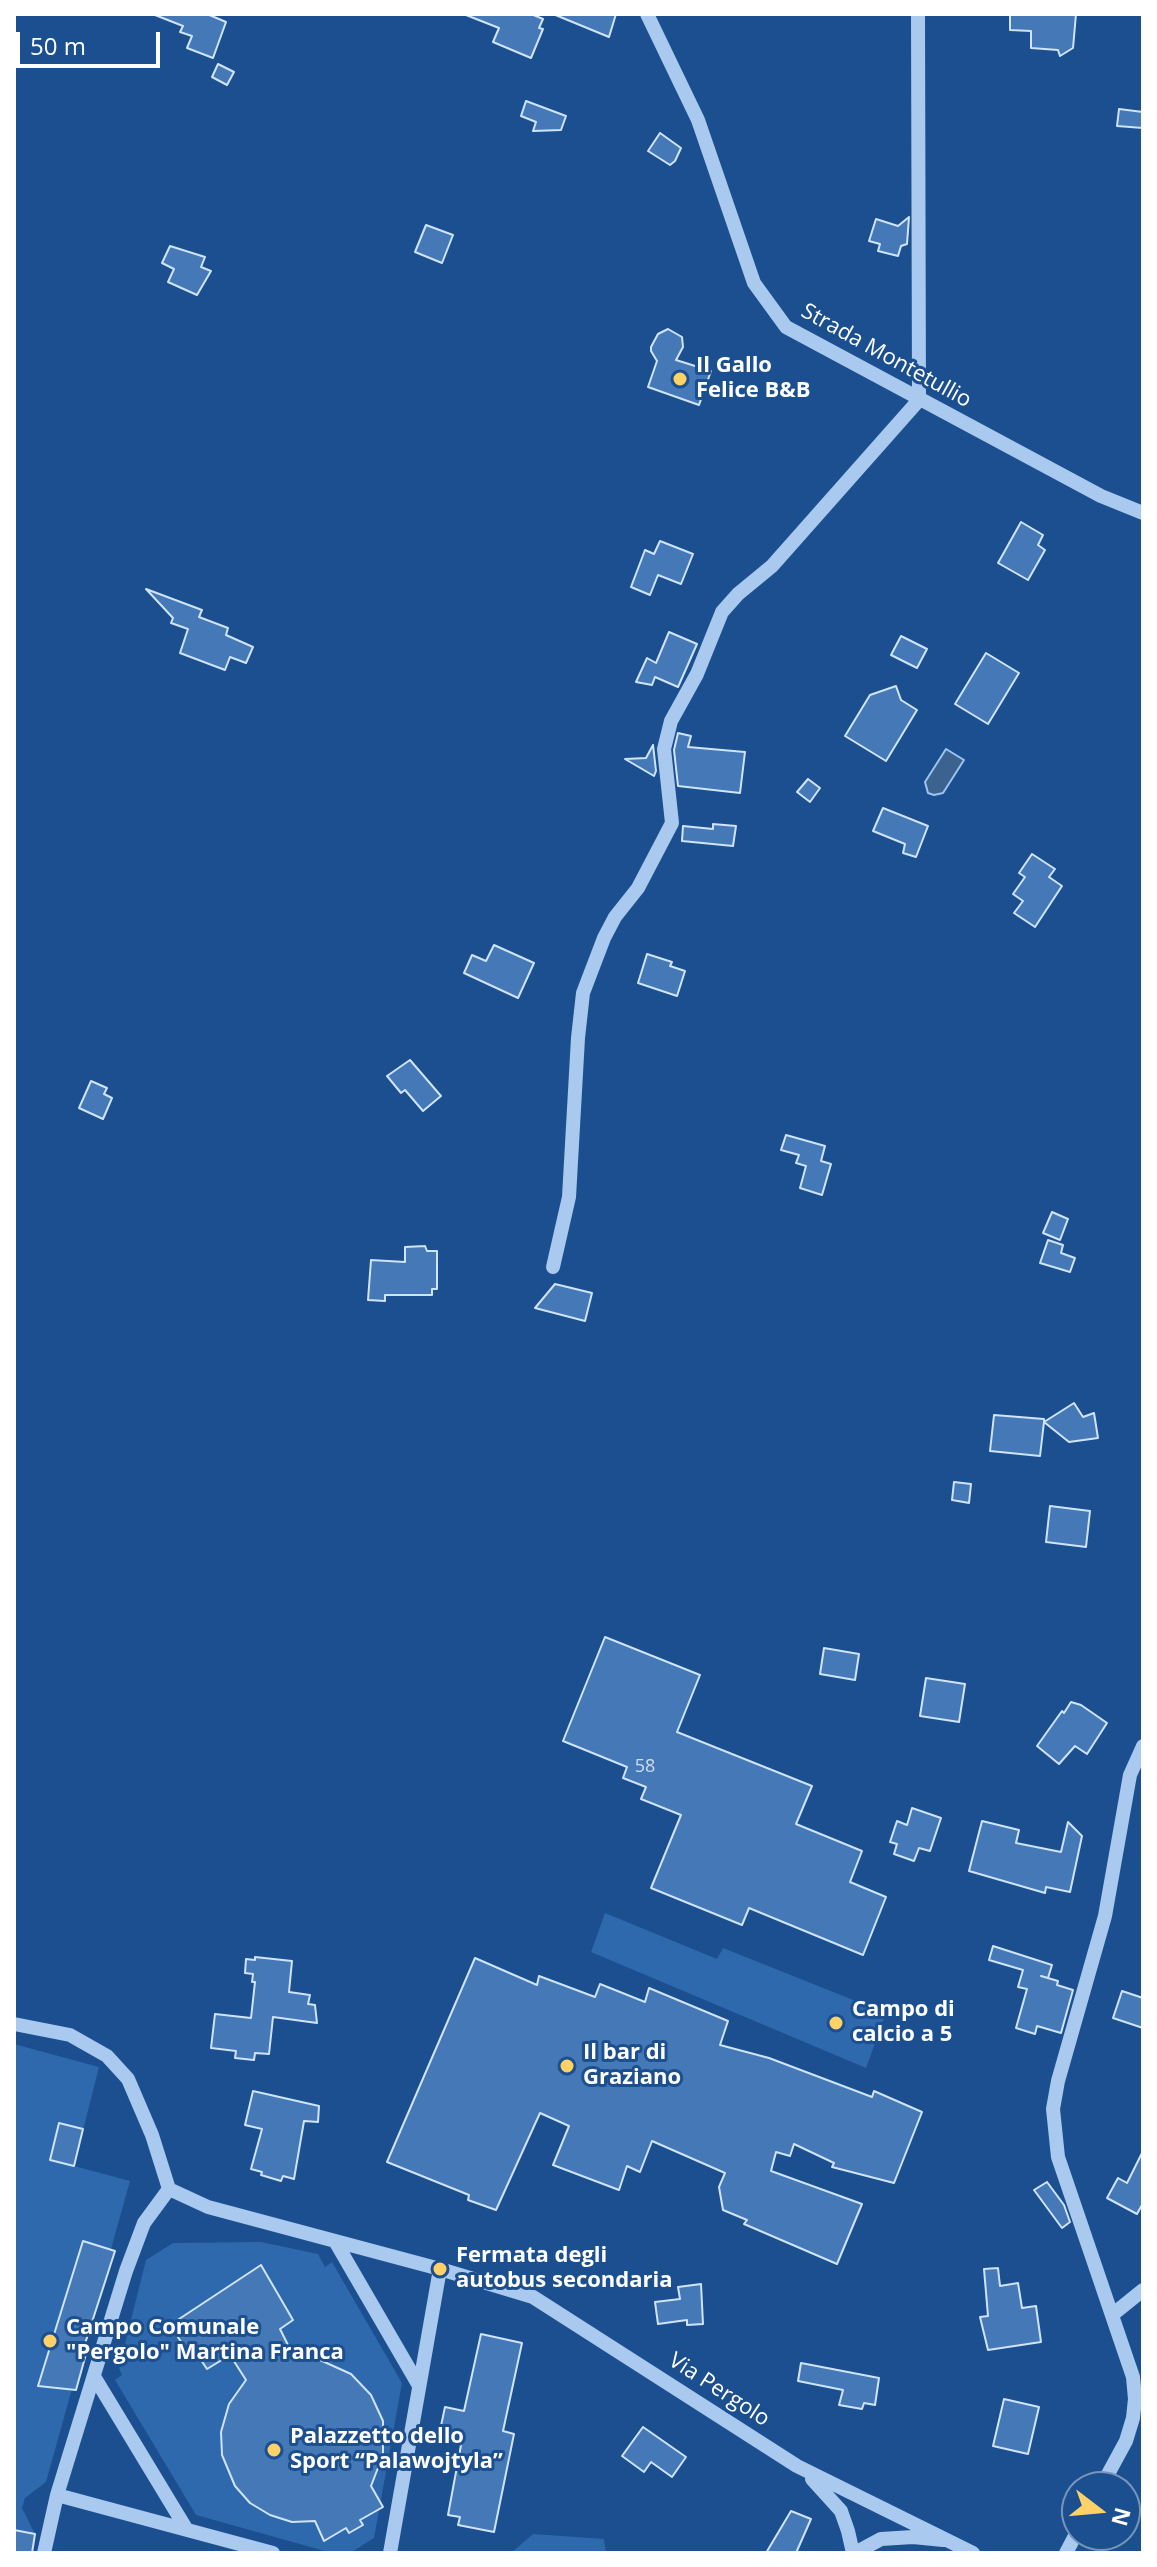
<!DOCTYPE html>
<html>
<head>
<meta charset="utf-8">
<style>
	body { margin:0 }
	#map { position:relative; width:1157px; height:2567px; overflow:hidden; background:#1b4f8f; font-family:"Open Sans",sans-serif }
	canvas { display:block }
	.frame { position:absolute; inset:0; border:16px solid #fff; pointer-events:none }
	.north { position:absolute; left:1061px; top:2471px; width:80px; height:80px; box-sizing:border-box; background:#1b4f8f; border:2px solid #7695bc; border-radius:50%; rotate:106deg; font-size:22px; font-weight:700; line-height:32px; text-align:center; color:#fff }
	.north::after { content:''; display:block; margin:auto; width:28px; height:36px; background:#ffd166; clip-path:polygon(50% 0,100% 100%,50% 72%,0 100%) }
	.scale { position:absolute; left:16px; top:32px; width:144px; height:36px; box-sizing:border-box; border:4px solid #fff; border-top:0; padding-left:10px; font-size:24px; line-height:28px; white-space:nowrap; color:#fff; -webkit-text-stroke:6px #1b4f8f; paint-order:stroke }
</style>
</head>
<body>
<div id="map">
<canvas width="1157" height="2567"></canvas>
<div class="frame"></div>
<div class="north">N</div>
<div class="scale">50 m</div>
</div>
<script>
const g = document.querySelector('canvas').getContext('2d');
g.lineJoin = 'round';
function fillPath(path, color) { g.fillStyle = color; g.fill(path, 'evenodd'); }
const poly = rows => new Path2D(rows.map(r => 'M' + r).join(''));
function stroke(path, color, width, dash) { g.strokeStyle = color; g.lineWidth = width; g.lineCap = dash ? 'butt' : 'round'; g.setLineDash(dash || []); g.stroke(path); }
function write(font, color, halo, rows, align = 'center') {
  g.font = font + ' "Open Sans",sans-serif'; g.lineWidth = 6; g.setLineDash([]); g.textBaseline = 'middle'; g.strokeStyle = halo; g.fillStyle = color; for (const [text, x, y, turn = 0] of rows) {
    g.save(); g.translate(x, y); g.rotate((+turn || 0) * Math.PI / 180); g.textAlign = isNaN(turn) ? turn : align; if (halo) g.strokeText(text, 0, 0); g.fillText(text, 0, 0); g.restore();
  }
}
const green = poly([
	[605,1913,717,1959,723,1948,886,2013,866,2068,591,1952],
	[14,2044,99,2067,74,2166,130,2181,46,2482,25,2498,22,2508,35,2534,32,2553,14,2553],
	[261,2242,318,2254,325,2267,332,2262,402,2383,374,2538,350,2553,332,2553,196,2515,115,2380,122,2375,119,2368,146,2260,173,2243],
	[533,2534,604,2539,606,2553,511,2553]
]);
const water = poly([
	[946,749,964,760,943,793,934,795,928,793,925,782,946,749]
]);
const building = poly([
	[207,14,226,22,213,58,187,48,192,36,180,32,183,26,155,15,207,14],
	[531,14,543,19,539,28,543,29,531,58,493,42,499,28,466,15,531,14],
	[553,14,616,14,609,37,553,14],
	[1010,14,1076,14,1073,48,1060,56,1058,50,1031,48,1031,31,1010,30,1010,14],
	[218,64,234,72,227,85,212,77,218,64],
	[526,101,566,116,561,130,533,131,536,122,521,116,526,101],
	[1119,109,1143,112,1143,128,1117,126,1119,109],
	[660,133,681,148,675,161,670,165,648,151,660,133],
	[909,217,907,244,901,246,898,256,878,251,880,244,869,241,876,219,898,226,909,217],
	[426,225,453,235,442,263,415,252,426,225],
	[170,246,205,257,201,267,211,271,197,295,168,282,174,269,162,263,170,246],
	[668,329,682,337,683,347,676,360,711,371,699,405,648,387,657,361,651,351,651,347,658,334,668,329],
	[1021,522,1043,535,1038,545,1045,550,1028,580,998,563,1021,522],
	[660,541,693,554,681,584,658,575,650,595,631,587,645,550,654,554,660,541],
	[146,589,202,610,199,617,228,628,226,635,253,647,246,663,230,657,225,670,180,653,188,629,171,623,173,618,146,589],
	[669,632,697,644,678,687,655,677,652,685,636,682,647,658,656,663,669,632],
	[901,636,927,649,917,668,891,655,901,636],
	[986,653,1019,673,988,724,955,704,986,653],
	[896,686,901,700,917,710,886,761,845,736,870,695,896,686],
	[678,733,691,736,688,747,745,752,740,793,678,786,674,750,678,733],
	[653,745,656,771,654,776,625,759,646,758,653,745],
	[808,779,820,788,810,802,797,792,808,779],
	[883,808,928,826,916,857,903,853,905,844,873,831,883,808],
	[713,824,736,826,733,846,682,841,683,826,713,829,713,824],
	[1032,854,1055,869,1049,877,1062,886,1035,927,1014,913,1023,901,1013,894,1025,877,1019,873,1032,854],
	[494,945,534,963,518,998,464,973,472,955,486,961,494,945],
	[647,954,672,962,670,966,685,971,677,996,638,983,647,954],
	[410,1060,441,1096,423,1111,405,1090,401,1093,387,1076,410,1060],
	[91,1081,107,1088,104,1094,112,1098,103,1119,79,1108,91,1081],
	[786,1135,825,1146,821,1161,831,1164,822,1195,800,1188,806,1166,796,1163,799,1155,781,1150,786,1135],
	[1052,1212,1068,1219,1060,1240,1043,1233,1052,1212],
	[1048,1240,1063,1245,1061,1253,1075,1258,1070,1272,1040,1263,1048,1240],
	[425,1246,427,1251,437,1251,437,1289,432,1289,432,1295,385,1295,385,1301,368,1300,371,1260,405,1262,405,1247,425,1246],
	[555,1284,592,1293,585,1321,535,1308,555,1284],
	[1074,1403,1083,1417,1094,1413,1098,1438,1069,1442,1044,1422,1040,1456,990,1451,994,1415,1044,1419,1044,1422,1074,1403],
	[954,1482,971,1484,969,1503,952,1500,954,1482],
	[1050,1506,1090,1511,1086,1547,1046,1542,1050,1506],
	[605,1637,700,1675,677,1732,812,1786,796,1824,862,1851,850,1882,886,1897,863,1955,749,1908,742,1925,651,1888,681,1815,641,1799,646,1787,623,1778,627,1767,563,1741,605,1637],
	[824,1648,859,1654,855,1680,820,1674,824,1648],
	[926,1678,965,1684,959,1722,920,1716,926,1678],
	[1071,1702,1081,1705,1107,1723,1087,1754,1075,1746,1059,1764,1037,1746,1062,1711,1064,1713,1071,1702],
	[912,1808,941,1818,930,1851,919,1848,914,1861,894,1854,897,1844,890,1842,897,1821,907,1825,912,1808],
	[982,1821,1019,1830,1016,1843,1061,1852,1068,1822,1082,1836,1070,1892,1046,1887,1045,1893,969,1871,982,1821],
	[993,1946,1052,1965,1048,1978,1041,1976,1058,1981,1057,1985,1073,1990,1061,2033,1037,2026,1035,2034,1016,2028,1027,1989,1018,1987,1023,1970,989,1960,993,1946],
	[255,1957,292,1961,289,1992,310,1995,308,2004,315,2005,317,2023,273,2017,269,2054,255,2053,254,2060,235,2058,236,2051,211,2048,215,2014,251,2018,255,1982,252,1982,253,1974,245,1973,246,1959,255,1960,255,1957],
	[475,1958,537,1985,539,1976,595,1997,600,1984,645,2002,649,1988,728,2021,720,2045,769,2058,872,2097,874,2091,922,2112,894,2183,832,2167,834,2163,794,2144,790,2156,776,2152,771,2171,862,2204,837,2264,744,2224,747,2220,723,2210,719,2187,725,2173,652,2141,640,2172,627,2166,619,2190,553,2165,569,2126,540,2113,496,2210,468,2200,469,2195,387,2162,475,1958],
	[1122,1991,1143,1998,1143,2028,1113,2018,1122,1991],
	[253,2091,319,2106,318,2122,304,2121,294,2179,283,2176,281,2181,261,2175,262,2172,251,2169,262,2129,245,2125,253,2091],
	[59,2123,83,2129,74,2166,50,2160,59,2123],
	[1143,2151,1143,2203,1137,2214,1107,2198,1118,2178,1127,2183,1143,2151],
	[1047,2182,1064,2205,1070,2222,1062,2228,1034,2190,1047,2182],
	[83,2241,115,2251,82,2353,86,2354,76,2390,38,2386,83,2241],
	[261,2265,293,2320,280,2329,295,2359,320,2360,351,2374,371,2395,383,2421,383,2455,371,2486,383,2507,360,2520,363,2525,349,2533,346,2528,324,2541,315,2521,292,2522,270,2515,250,2503,235,2486,222,2455,221,2432,229,2404,246,2380,230,2355,207,2369,197,2354,191,2357,170,2325,261,2265],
	[998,2268,1000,2286,1018,2283,1022,2308,1036,2306,1041,2342,988,2350,980,2317,988,2316,984,2269,998,2268],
	[701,2284,703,2324,687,2325,687,2320,658,2324,655,2302,680,2299,678,2287,701,2284],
	[481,2334,522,2343,503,2431,514,2434,494,2532,458,2525,460,2517,448,2515,461,2445,438,2440,445,2407,464,2411,481,2334],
	[801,2363,879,2378,875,2405,864,2403,862,2409,839,2405,843,2390,798,2381,801,2363],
	[1004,2399,1039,2407,1028,2454,993,2446,1004,2399],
	[643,2427,686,2457,672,2477,651,2462,644,2472,622,2456,643,2427],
	[791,2511,811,2519,796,2553,766,2553,791,2511],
	[14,2530,35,2534,32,2553,14,2553,14,2530]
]);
const minor = poly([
	[647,14,698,120,754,283,786,327,1101,496,1143,513],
	[553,1267,569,1197,578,1038,583,993,604,938,615,917,638,888,672,823,664,749,671,721,697,674,722,612,738,594,772,566,919,400,918,14],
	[14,2024,70,2035,107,2056,128,2079,152,2135,169,2189,208,2207,440,2269,533,2297,797,2466,973,2553],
	[335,2241,418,2384],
	[1112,2315,1143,2290],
	[95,2378,187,2530],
	[812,2479,841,2511,848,2531,853,2553],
	[1101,2487,1126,2441,1133,2418,1135,2399,1133,2377,1058,2157,1053,2109,1058,2081,1105,1916,1130,1775,1143,1746],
	[57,2495,273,2553],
	[44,2553,57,2495,126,2271,144,2223,169,2189],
	[390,2553,440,2269],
	[855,2553,881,2539,913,2537,943,2540],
	[1066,2553,1077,2532]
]);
const markers = [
	[680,379,8,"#ffd166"],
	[836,2023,8,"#ffd166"],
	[567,2066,8,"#ffd166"],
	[440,2269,8,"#ffd166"],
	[50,2341,8,"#ffd166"],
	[274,2450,8,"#ffd166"]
];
const numberNames = [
	["58",645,1767]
];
const streetNames = [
	["Strada Montetullio",886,356,29],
	["Via Pergolo",719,2390,33]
];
const poiNames = [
	["Il Gallo",696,366],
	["Felice B&B",696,391],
	["Campo di",852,2010],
	["calcio a 5",852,2035],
	["Il bar di",583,2053],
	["Graziano",583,2078],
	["Fermata degli",456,2256],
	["autobus secondaria",456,2281],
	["Campo Comunale",66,2328],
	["\"Pergolo\" Martina Franca",66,2353],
	["Palazzetto dello",290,2437],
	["Sport “Palawojtyla”",290,2462]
];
fillPath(green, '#2e69ad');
fillPath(water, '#3c6290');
stroke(water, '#9cc4f0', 2);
fillPath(building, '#4478b7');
stroke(building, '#cfe3fa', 2);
stroke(minor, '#a9c9ee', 14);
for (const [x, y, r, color] of markers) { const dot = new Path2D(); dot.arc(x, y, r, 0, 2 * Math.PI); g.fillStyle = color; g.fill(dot); stroke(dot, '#1b4f8f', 3); }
write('18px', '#d0dded', null, numberNames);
write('22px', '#fff', '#1b4f8f', streetNames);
write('bold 22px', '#fff', '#1b4f8f', poiNames, 'left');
</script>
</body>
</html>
